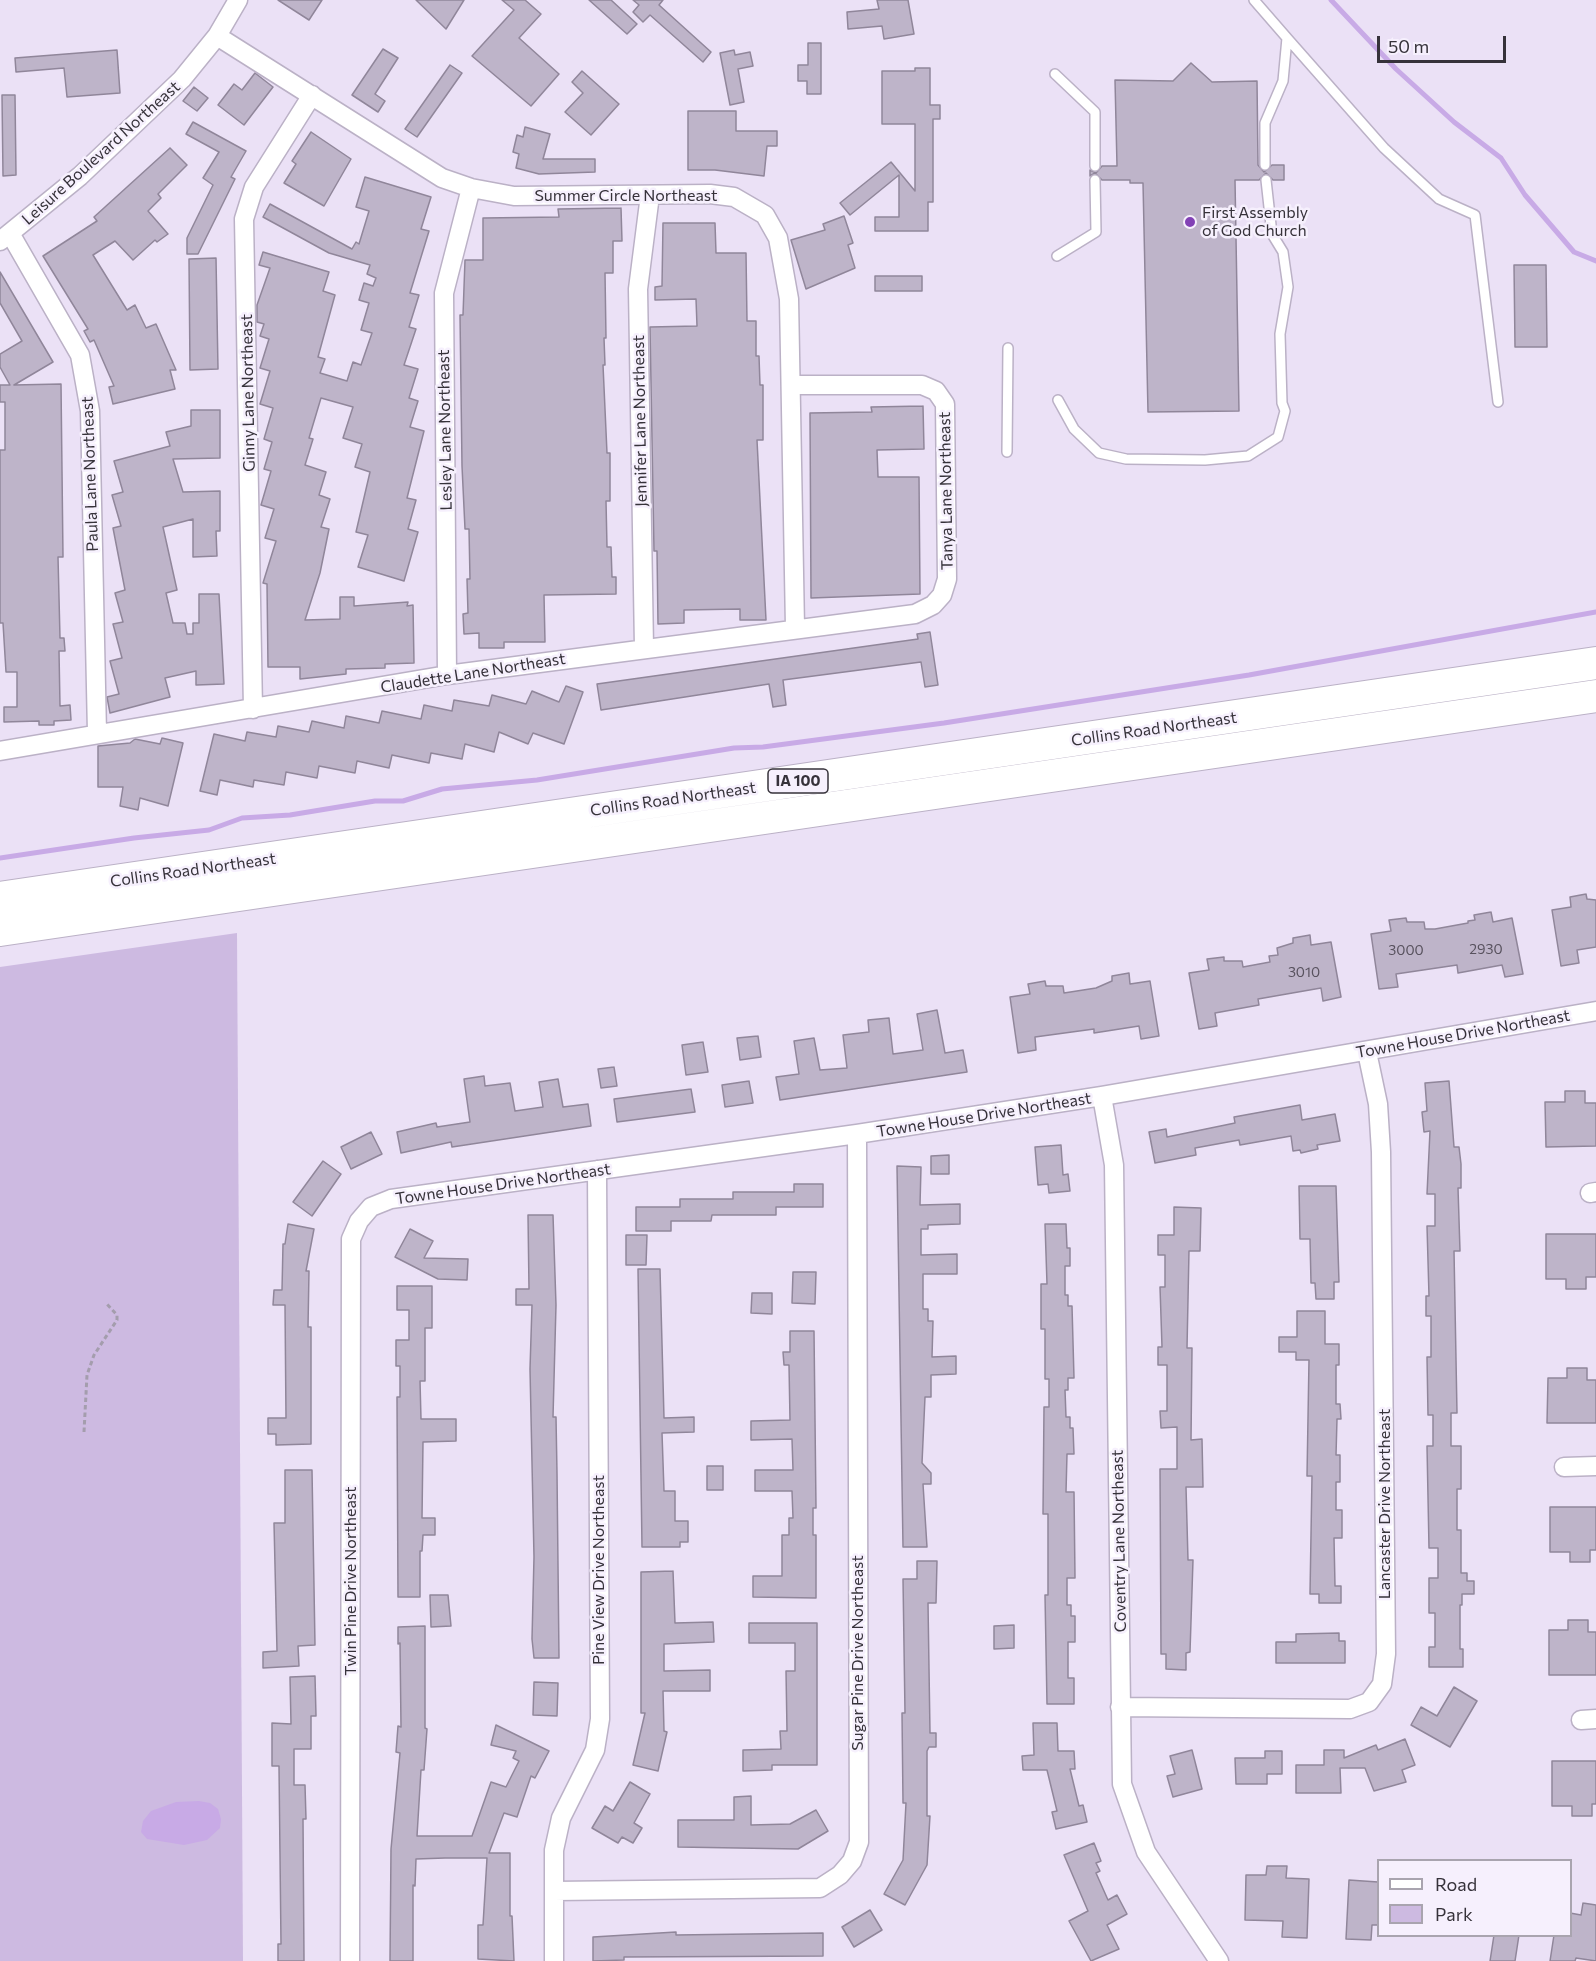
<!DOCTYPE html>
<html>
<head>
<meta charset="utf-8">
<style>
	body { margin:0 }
	#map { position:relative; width:1596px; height:1961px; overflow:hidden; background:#ebe1f6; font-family:Commissioner,sans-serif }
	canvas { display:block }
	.legend { position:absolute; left:1377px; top:1859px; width:195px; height:78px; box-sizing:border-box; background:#f6f0fd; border:2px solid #a9a4af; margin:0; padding:8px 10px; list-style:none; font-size:18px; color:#36323a }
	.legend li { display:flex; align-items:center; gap:12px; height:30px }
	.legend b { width:30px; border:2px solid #a9a4af }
	.scale { position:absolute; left:1377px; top:36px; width:129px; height:27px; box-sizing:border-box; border:3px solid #36323a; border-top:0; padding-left:8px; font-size:18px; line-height:21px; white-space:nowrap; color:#36323a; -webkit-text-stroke:4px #f6f0fd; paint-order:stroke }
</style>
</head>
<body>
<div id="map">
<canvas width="1596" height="1961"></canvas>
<ul class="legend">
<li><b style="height:8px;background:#fff"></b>Road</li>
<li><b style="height:16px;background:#cdbae1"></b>Park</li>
</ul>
<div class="scale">50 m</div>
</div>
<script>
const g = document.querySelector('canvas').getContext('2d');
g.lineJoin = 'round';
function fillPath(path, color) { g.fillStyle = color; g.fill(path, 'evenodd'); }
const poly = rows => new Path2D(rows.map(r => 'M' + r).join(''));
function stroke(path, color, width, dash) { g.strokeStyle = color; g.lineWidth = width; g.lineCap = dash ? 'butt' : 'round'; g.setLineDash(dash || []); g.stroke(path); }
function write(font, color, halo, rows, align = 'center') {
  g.font = font + ' Commissioner,sans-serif'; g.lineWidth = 5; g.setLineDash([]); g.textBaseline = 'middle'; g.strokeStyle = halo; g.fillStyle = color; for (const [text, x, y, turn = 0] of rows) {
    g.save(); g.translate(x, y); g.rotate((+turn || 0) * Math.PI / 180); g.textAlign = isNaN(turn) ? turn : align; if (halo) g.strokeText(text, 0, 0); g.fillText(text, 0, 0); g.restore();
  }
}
const green = poly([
	[237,933,243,1961,0,1961,0,967]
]);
const water = poly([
	[199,1801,210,1803,218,1809,221,1819,220,1828,207,1840,184,1845,147,1839,141,1832,143,1821,151,1811,176,1802]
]);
const stream = poly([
	[1331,0,1396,69,1454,122,1501,158,1525,195,1574,252,1596,261],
	[0,858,134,838,209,830,242,818,290,815,375,801,403,801,442,789,537,780,734,748,763,747,944,723,1249,675,1596,612]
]);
const building = poly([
	[278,0,322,0,309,20,278,0],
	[416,0,464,0,446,29,416,0],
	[502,0,525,0,541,14,519,38,559,74,531,106,472,56,514,10,502,0],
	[589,0,611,0,637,24,627,34,589,0],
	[633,0,663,0,659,5,711,52,703,62,650,15,643,22,633,12,639,5,633,0],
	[877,0,908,0,914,34,884,39,882,26,848,29,847,12,879,9,877,0],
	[808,43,821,43,821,94,807,94,807,81,798,81,798,65,808,65,808,43],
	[383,49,398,58,375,94,385,101,378,112,352,95,383,49],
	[117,50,120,93,67,97,64,68,16,72,15,58,117,50],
	[734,50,735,55,750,52,753,66,738,69,744,102,730,105,720,53,734,50],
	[1191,63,1212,82,1257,81,1258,165,1264,172,1272,165,1284,165,1284,180,1273,180,1266,173,1259,180,1235,180,1239,411,1148,412,1143,183,1130,183,1130,180,1102,180,1095,173,1090,176,1090,170,1096,173,1102,166,1117,166,1115,80,1173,81,1191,63],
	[450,65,462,73,417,137,405,129,450,65],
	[915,68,930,68,930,105,940,105,940,119,933,119,933,202,928,202,928,231,875,231,875,217,899,217,899,175,850,215,840,203,891,162,915,191,915,124,882,124,882,71,915,71,915,68],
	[582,71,619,104,591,135,565,112,583,93,572,82,582,71],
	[255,73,273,87,244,125,218,105,234,84,242,90,255,73],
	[194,87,208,98,197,111,183,101,194,87],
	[2,95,15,95,16,175,3,176,2,95],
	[688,111,736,111,736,131,777,131,777,146,767,146,764,176,715,170,688,170,688,111],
	[193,122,246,151,231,177,235,179,198,254,187,254,187,238,213,185,203,178,219,152,186,134,193,122],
	[525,127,550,134,543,159,595,159,595,172,539,174,516,168,519,154,513,152,517,135,523,137,525,127],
	[311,132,351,159,324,206,284,183,296,164,292,161,311,132],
	[170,148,187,165,158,194,161,198,148,211,168,234,157,242,155,240,133,260,115,241,93,255,127,310,135,305,146,328,156,324,176,370,170,370,175,389,113,404,109,387,114,386,94,340,90,342,84,331,88,329,43,256,97,221,94,217,170,148],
	[365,177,431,197,421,229,429,231,410,293,419,295,409,327,416,329,404,365,418,369,409,398,418,401,410,427,424,431,407,498,416,500,408,529,418,532,404,581,358,567,368,535,356,532,370,472,355,467,362,444,343,438,353,407,321,398,309,438,313,439,305,465,326,472,319,495,330,499,321,527,329,529,320,573,305,620,340,619,340,597,354,597,354,606,408,602,407,606,413,605,414,663,385,664,385,668,346,669,346,674,300,679,300,667,268,667,267,584,263,583,276,541,265,538,274,509,261,505,271,471,264,469,272,442,264,439,273,408,260,404,270,371,260,368,269,339,260,336,264,324,257,322,257,305,270,268,259,265,263,252,329,272,323,291,335,295,318,357,325,359,320,373,347,381,353,362,361,365,372,333,361,330,369,303,359,300,364,283,373,286,376,278,367,274,370,265,329,253,263,217,270,204,352,249,356,242,359,244,369,211,356,207,365,177],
	[621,208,622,241,613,241,613,273,605,273,606,338,604,338,605,365,603,365,607,453,610,453,610,501,606,501,607,547,611,547,612,577,616,577,616,594,544,595,545,642,504,642,504,648,479,648,479,633,464,634,463,614,468,613,467,579,470,579,469,529,465,529,462,466,460,315,463,315,465,260,483,260,483,218,559,217,558,209,621,208],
	[844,216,853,243,848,245,855,268,806,289,791,240,825,230,823,224,844,216],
	[663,223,715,223,716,253,746,253,747,321,756,321,756,356,759,356,760,385,763,385,763,440,757,440,766,620,740,620,740,609,684,610,684,623,658,624,657,551,654,551,650,327,697,326,696,299,655,300,655,287,662,286,663,223],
	[216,258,218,369,190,370,189,259,216,258],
	[1514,265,1546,265,1547,347,1515,347,1514,265],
	[0,272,53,362,14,385,61,384,63,557,58,557,60,638,64,638,65,651,59,651,60,706,70,705,71,720,54,721,54,725,39,725,39,721,4,722,4,707,17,707,17,672,6,672,3,623,0,623,0,450,5,450,5,402,0,402,0,385,10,385,0,367,0,354,22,341,0,303,0,272],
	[875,276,922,276,922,291,875,291,875,276],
	[923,406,924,449,877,450,878,477,919,477,920,594,811,598,810,413,872,412,871,407,923,406],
	[191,410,220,410,220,458,173,459,183,492,220,491,220,531,216,531,217,556,193,557,193,519,163,527,177,590,166,593,173,623,185,623,187,634,193,634,193,623,199,623,199,594,219,594,224,684,196,685,196,671,165,678,170,697,110,713,107,697,119,694,110,661,122,658,113,624,123,622,115,593,125,590,113,528,121,526,112,495,123,492,114,461,170,446,166,432,191,426,191,410],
	[930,632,938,685,925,687,921,662,783,680,786,705,773,707,769,684,601,710,597,684,918,639,917,634,930,632],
	[566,686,583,692,564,744,533,733,528,744,499,732,494,752,465,744,462,759,431,753,429,763,392,755,389,768,357,761,355,773,319,766,317,778,286,772,284,785,254,780,253,787,220,780,217,795,200,791,214,734,245,741,247,732,276,737,278,726,309,732,312,721,344,728,346,716,379,723,382,711,421,719,424,705,452,711,454,700,489,706,492,695,526,704,532,691,559,702,566,686],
	[162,738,183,743,168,806,140,798,138,810,120,806,123,787,98,787,98,746,130,743,135,739,160,744,162,738],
	[1586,894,1587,899,1596,900,1596,947,1577,950,1579,963,1561,966,1552,910,1571,907,1570,897,1586,894],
	[1491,912,1493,922,1512,918,1523,974,1505,977,1502,965,1458,973,1457,965,1396,974,1398,987,1379,989,1371,934,1391,931,1389,920,1406,918,1407,922,1424,922,1425,929,1435,929,1468,923,1468,921,1475,920,1474,915,1491,912],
	[1310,935,1311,945,1331,942,1341,997,1323,1001,1321,988,1258,999,1259,1005,1215,1013,1217,1026,1199,1029,1189,973,1209,970,1207,959,1224,957,1224,961,1242,961,1243,967,1270,962,1269,956,1278,955,1277,948,1293,943,1293,938,1310,935],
	[1129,973,1130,984,1150,981,1159,1036,1141,1039,1139,1026,1094,1033,1094,1029,1035,1037,1036,1050,1018,1053,1010,997,1030,994,1028,984,1045,981,1046,986,1063,986,1064,993,1096,988,1112,981,1112,976,1129,973],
	[937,1010,945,1053,963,1050,967,1072,780,1100,776,1077,799,1074,794,1041,814,1038,820,1070,847,1068,843,1035,869,1032,868,1020,889,1018,893,1054,923,1050,917,1014,937,1010],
	[758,1036,761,1057,740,1060,737,1038,758,1036],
	[703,1042,708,1072,686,1075,682,1045,703,1042],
	[614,1067,617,1086,601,1088,598,1069,614,1067],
	[484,1076,485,1086,510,1083,515,1111,543,1107,539,1082,558,1079,563,1107,588,1104,591,1126,452,1147,451,1142,401,1153,397,1132,436,1123,437,1127,470,1122,464,1079,484,1076],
	[749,1081,753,1103,725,1107,722,1085,749,1081],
	[1449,1081,1454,1147,1459,1147,1461,1164,1461,1188,1458,1188,1460,1251,1454,1251,1457,1413,1451,1413,1451,1446,1461,1446,1461,1489,1457,1489,1457,1530,1461,1530,1461,1573,1467,1573,1467,1581,1474,1581,1474,1594,1462,1594,1462,1605,1460,1605,1460,1649,1463,1649,1463,1667,1429,1667,1429,1647,1435,1647,1435,1613,1429,1613,1429,1578,1438,1578,1438,1548,1429,1548,1427,1446,1433,1446,1433,1415,1428,1415,1427,1357,1431,1357,1431,1316,1426,1316,1426,1296,1429,1296,1427,1226,1435,1226,1435,1194,1427,1194,1430,1131,1424,1132,1422,1112,1427,1111,1425,1083,1449,1081],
	[691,1089,695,1112,617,1122,614,1099,691,1089],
	[1565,1091,1585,1091,1585,1103,1596,1103,1596,1146,1546,1147,1545,1102,1565,1102,1565,1091],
	[1300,1105,1302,1120,1335,1114,1340,1141,1317,1145,1318,1149,1301,1153,1300,1150,1293,1151,1291,1136,1240,1145,1239,1140,1195,1148,1196,1155,1155,1163,1149,1132,1166,1129,1167,1137,1235,1123,1234,1117,1300,1105],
	[371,1132,382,1154,351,1169,341,1147,371,1132],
	[1061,1145,1063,1175,1068,1174,1070,1191,1049,1193,1048,1184,1038,1185,1035,1147,1061,1145],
	[949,1155,949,1174,931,1174,931,1156,949,1155],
	[323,1161,341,1174,312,1216,293,1202,323,1161],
	[897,1166,921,1167,920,1205,960,1204,960,1224,928,1225,928,1229,921,1229,921,1255,957,1254,957,1274,923,1274,923,1309,928,1309,928,1321,933,1321,932,1357,956,1356,956,1374,931,1375,931,1397,925,1397,922,1463,931,1473,931,1484,923,1484,927,1547,903,1547,897,1166],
	[794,1184,823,1184,823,1207,776,1207,776,1215,712,1215,711,1221,671,1221,671,1231,636,1231,636,1207,680,1207,680,1199,733,1199,733,1192,794,1192,794,1184],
	[1299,1186,1336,1186,1339,1282,1334,1282,1334,1299,1316,1299,1315,1283,1311,1283,1310,1239,1300,1239,1299,1186],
	[1174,1207,1201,1208,1200,1251,1189,1251,1187,1348,1192,1348,1191,1440,1202,1439,1203,1487,1186,1487,1188,1560,1193,1560,1190,1652,1186,1653,1186,1670,1166,1669,1166,1654,1161,1654,1160,1469,1177,1469,1177,1427,1161,1428,1160,1411,1167,1411,1167,1365,1158,1365,1158,1347,1162,1347,1160,1287,1165,1287,1165,1255,1158,1255,1158,1235,1174,1235,1174,1207],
	[528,1215,553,1215,556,1305,553,1417,556,1417,557,1473,559,1658,534,1658,532,1639,534,1557,530,1369,532,1305,516,1305,516,1289,529,1289,528,1215],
	[288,1224,314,1229,306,1271,309,1271,308,1327,311,1327,311,1444,276,1445,276,1434,268,1434,268,1418,286,1418,285,1305,273,1305,274,1290,282,1290,283,1244,285,1244,288,1224],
	[1045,1224,1066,1224,1067,1248,1070,1248,1070,1266,1065,1266,1065,1295,1068,1295,1068,1306,1072,1306,1074,1378,1068,1378,1068,1390,1065,1390,1066,1417,1070,1417,1070,1428,1073,1428,1074,1454,1067,1454,1066,1492,1074,1492,1075,1578,1067,1578,1067,1605,1071,1605,1071,1616,1075,1616,1075,1642,1068,1642,1068,1678,1074,1678,1074,1704,1047,1704,1045,1595,1048,1595,1048,1514,1043,1514,1044,1407,1049,1407,1049,1379,1045,1379,1045,1329,1041,1329,1041,1284,1047,1284,1045,1224],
	[410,1229,433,1241,424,1258,468,1259,467,1280,438,1279,395,1257,410,1229],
	[1546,1234,1596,1234,1596,1277,1586,1277,1586,1289,1566,1289,1566,1279,1546,1279,1546,1234],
	[626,1235,647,1235,646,1265,626,1265,626,1235],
	[638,1269,660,1269,664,1418,694,1417,694,1432,662,1433,664,1491,675,1491,675,1521,688,1521,688,1542,680,1542,680,1547,642,1547,638,1269],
	[793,1272,816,1272,815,1304,792,1303,793,1272],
	[397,1286,432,1286,432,1328,425,1328,425,1381,420,1381,421,1419,456,1419,456,1441,423,1442,422,1518,435,1518,435,1535,423,1535,422,1551,420,1551,420,1597,398,1597,397,1397,400,1397,400,1366,396,1366,396,1340,409,1340,409,1310,397,1310,397,1286],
	[752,1293,772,1293,772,1314,751,1313,752,1293],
	[1297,1311,1325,1311,1325,1344,1339,1344,1339,1365,1336,1365,1336,1404,1340,1404,1341,1419,1337,1419,1336,1455,1340,1455,1340,1482,1336,1482,1336,1510,1342,1510,1342,1538,1334,1538,1335,1586,1341,1586,1341,1603,1319,1603,1319,1594,1310,1594,1312,1476,1307,1476,1309,1360,1296,1360,1296,1352,1279,1352,1279,1337,1297,1337,1297,1311],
	[790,1331,814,1331,816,1508,813,1508,813,1535,816,1535,816,1598,753,1597,753,1576,782,1576,782,1535,789,1535,789,1518,793,1518,792,1491,755,1491,755,1470,793,1470,792,1439,751,1440,751,1421,790,1420,789,1365,784,1365,783,1352,790,1352,790,1331],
	[1567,1368,1587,1368,1587,1380,1596,1380,1596,1423,1547,1423,1548,1378,1567,1378,1567,1368],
	[707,1466,723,1466,723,1490,707,1490,707,1466],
	[285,1470,312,1470,315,1645,298,1646,299,1666,263,1668,263,1652,277,1651,274,1523,285,1523,285,1470],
	[1550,1507,1596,1507,1596,1550,1590,1550,1590,1562,1570,1562,1570,1552,1550,1552,1550,1507],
	[917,1561,937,1561,936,1603,928,1603,930,1733,936,1733,936,1747,929,1747,927,1751,927,1816,930,1816,927,1865,905,1905,884,1894,903,1860,906,1803,903,1803,902,1713,905,1713,903,1579,917,1579,917,1561],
	[673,1571,675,1623,713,1622,714,1642,664,1644,664,1671,710,1670,710,1691,663,1691,664,1731,667,1732,658,1771,633,1765,645,1713,641,1713,641,1572,673,1571],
	[430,1595,448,1595,451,1626,431,1627,430,1595],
	[1568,1620,1588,1620,1588,1632,1596,1632,1596,1675,1549,1675,1549,1630,1568,1630,1568,1620],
	[749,1623,817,1623,817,1765,772,1765,772,1770,743,1771,743,1750,781,1749,780,1731,787,1731,786,1671,795,1671,795,1643,749,1643,749,1623],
	[1014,1625,1014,1648,994,1649,994,1626,1014,1625],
	[425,1626,425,1728,427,1729,424,1770,421,1770,417,1836,472,1836,491,1782,506,1787,519,1761,513,1758,516,1751,491,1745,496,1725,549,1751,535,1778,531,1776,517,1817,504,1813,489,1853,510,1853,510,1916,512,1916,514,1961,478,1959,478,1925,483,1925,487,1858,445,1858,416,1859,415,1886,413,1885,413,1961,390,1961,391,1849,400,1753,396,1752,398,1726,401,1727,400,1643,398,1644,398,1627,425,1626],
	[1339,1633,1339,1641,1345,1641,1345,1663,1276,1663,1276,1642,1296,1642,1296,1634,1339,1633],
	[315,1676,316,1716,311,1716,311,1749,294,1749,294,1785,305,1785,306,1819,303,1819,304,1961,278,1961,278,1944,281,1944,279,1766,272,1766,272,1723,291,1724,290,1677,315,1676],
	[534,1682,558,1683,557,1716,533,1715,534,1682],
	[1454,1687,1477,1701,1450,1747,1411,1725,1421,1707,1437,1716,1454,1687],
	[1033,1723,1057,1723,1058,1751,1074,1751,1075,1769,1070,1769,1079,1806,1083,1805,1087,1822,1056,1829,1052,1812,1057,1811,1047,1770,1023,1770,1022,1756,1034,1755,1033,1723],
	[1405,1739,1415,1765,1402,1770,1406,1782,1374,1791,1365,1768,1340,1768,1341,1793,1296,1793,1296,1765,1324,1765,1324,1750,1344,1750,1344,1758,1376,1745,1378,1750,1405,1739],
	[1192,1750,1202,1789,1173,1797,1167,1776,1175,1774,1170,1756,1192,1750],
	[1265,1751,1282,1751,1282,1774,1267,1774,1267,1784,1236,1784,1235,1758,1265,1758,1265,1751],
	[1552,1761,1596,1761,1596,1804,1592,1804,1592,1816,1572,1816,1572,1806,1552,1806,1552,1761],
	[630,1782,650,1794,634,1823,642,1828,633,1843,622,1837,618,1843,592,1828,605,1806,613,1811,630,1782],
	[751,1796,751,1825,790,1824,816,1810,828,1831,798,1849,678,1847,678,1820,734,1820,734,1797,751,1796],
	[1094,1843,1101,1861,1096,1863,1100,1871,1096,1873,1108,1900,1117,1895,1127,1914,1107,1925,1119,1949,1091,1961,1069,1921,1088,1911,1064,1855,1094,1843],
	[1267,1866,1287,1866,1286,1878,1309,1879,1307,1938,1282,1937,1283,1921,1245,1920,1246,1875,1266,1875,1267,1866],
	[1349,1880,1378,1882,1378,1925,1372,1925,1371,1940,1346,1939,1349,1880],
	[1583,1903,1596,1905,1596,1961,1576,1958,1575,1961,1550,1961,1554,1935,1570,1935,1570,1913,1581,1915,1583,1903],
	[870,1910,882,1930,854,1947,842,1927,870,1910],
	[676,1932,676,1935,823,1933,823,1956,624,1957,624,1960,593,1961,593,1937,676,1932],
	[1494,1935,1519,1935,1515,1961,1490,1961,1494,1935]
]);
const path = poly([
	[84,1432,87,1375,94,1355,117,1320,117,1315,106,1303]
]);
const lane = poly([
	[1254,0,1287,38,1283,81,1265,123,1265,165],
	[1287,38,1384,148,1439,199,1475,215,1498,402],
	[1055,74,1095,112,1095,166],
	[1057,256,1096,232,1095,180],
	[1058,400,1074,429,1099,453,1126,459,1205,460,1248,456,1278,437,1285,411,1282,403,1280,334,1288,287,1283,252,1272,234,1266,180],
	[1007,452,1008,348]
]);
const street = poly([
	[217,36,442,178,471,188,514,196,710,194,734,197,765,215,778,238,789,299,795,628],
	[11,235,80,355,90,411,97,733],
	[0,241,80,176,182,79,217,36,238,0],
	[644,648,638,289,650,195],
	[447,675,444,293,471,188],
	[253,709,244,219,254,187,312,95],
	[0,751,447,675,915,614,933,605,942,595,947,579,945,404,936,391,922,385,791,385],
	[1102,1096,1114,1165,1122,1784,1146,1852,1219,1961],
	[1590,1193,1596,1192],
	[1564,1467,1596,1466],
	[1120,1707,1350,1709,1369,1702,1382,1684,1386,1654,1381,1152,1378,1104,1367,1052],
	[1581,1720,1596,1719],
	[554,1891,820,1888,840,1875,852,1861,859,1842,857,1134],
	[350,1961,351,1239,359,1221,371,1207,391,1199,857,1134,1102,1096,1596,1011],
	[554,1961,554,1850,561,1818,595,1750,600,1719,597,1170]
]);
const highway = poly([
	[0,898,1596,663],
	[0,930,1596,696]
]);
const markers = [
	[1190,222,6,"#8241b5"]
];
const numberNames = [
	["2930",1486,949],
	["3000",1406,950],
	["3010",1304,972]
];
const shields = [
	[798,781,60]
];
const shieldNames = [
	["IA 100",798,781]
];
const streetNames = [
	["Leisure Boulevard Northeast",101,153,-42],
	["Summer Circle Northeast",626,196],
	["Ginny Lane Northeast",248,393,-91],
	["Jennifer Lane Northeast",640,421,-91],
	["Lesley Lane Northeast",445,430,-91],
	["Paula Lane Northeast",90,474,-92],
	["Tanya Lane Northeast",946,491,-91],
	["Claudette Lane Northeast",473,673,-9],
	["Collins Road Northeast",1154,729,-8],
	["Collins Road Northeast",673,799,-8],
	["Collins Road Northeast",193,870,-8],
	["Towne House Drive Northeast",1463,1034,-10],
	["Towne House Drive Northeast",984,1115,-9],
	["Towne House Drive Northeast",503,1184,-8],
	["Lancaster Drive Northeast",1385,1504,-90],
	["Coventry Lane Northeast",1119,1541,-91],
	["Pine View Drive Northeast",599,1570,-90],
	["Twin Pine Drive Northeast",351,1581,-90],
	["Sugar Pine Drive Northeast",858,1653,-90]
];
const poiNames = [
	["First Assembly",1202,213],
	["of God Church",1202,231]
];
fillPath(green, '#cdbae1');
fillPath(water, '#c8aae6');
stroke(stream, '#c8aae6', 5);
fillPath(building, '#beb4c9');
stroke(building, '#90869a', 1.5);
stroke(lane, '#bbb1c6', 12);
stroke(street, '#bbb1c6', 21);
stroke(highway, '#bbb1c6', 34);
stroke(path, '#a49dad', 3, [4.5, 3]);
stroke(lane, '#fff', 9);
stroke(street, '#fff', 18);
stroke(highway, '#fff', 32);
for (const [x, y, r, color] of markers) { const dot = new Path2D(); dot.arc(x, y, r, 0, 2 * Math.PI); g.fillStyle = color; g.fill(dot); stroke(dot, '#f6f0fd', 2); }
write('14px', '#58525e', null, numberNames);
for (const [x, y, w] of shields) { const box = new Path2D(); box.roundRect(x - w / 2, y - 12, w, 24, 4.5); g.fillStyle = '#f6f0fd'; g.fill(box); stroke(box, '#36323a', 1.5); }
write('bold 15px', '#36323a', null, shieldNames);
write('16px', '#36323a', '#f6f0fd', streetNames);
write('16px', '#36323a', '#f6f0fd', poiNames, 'left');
</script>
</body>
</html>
